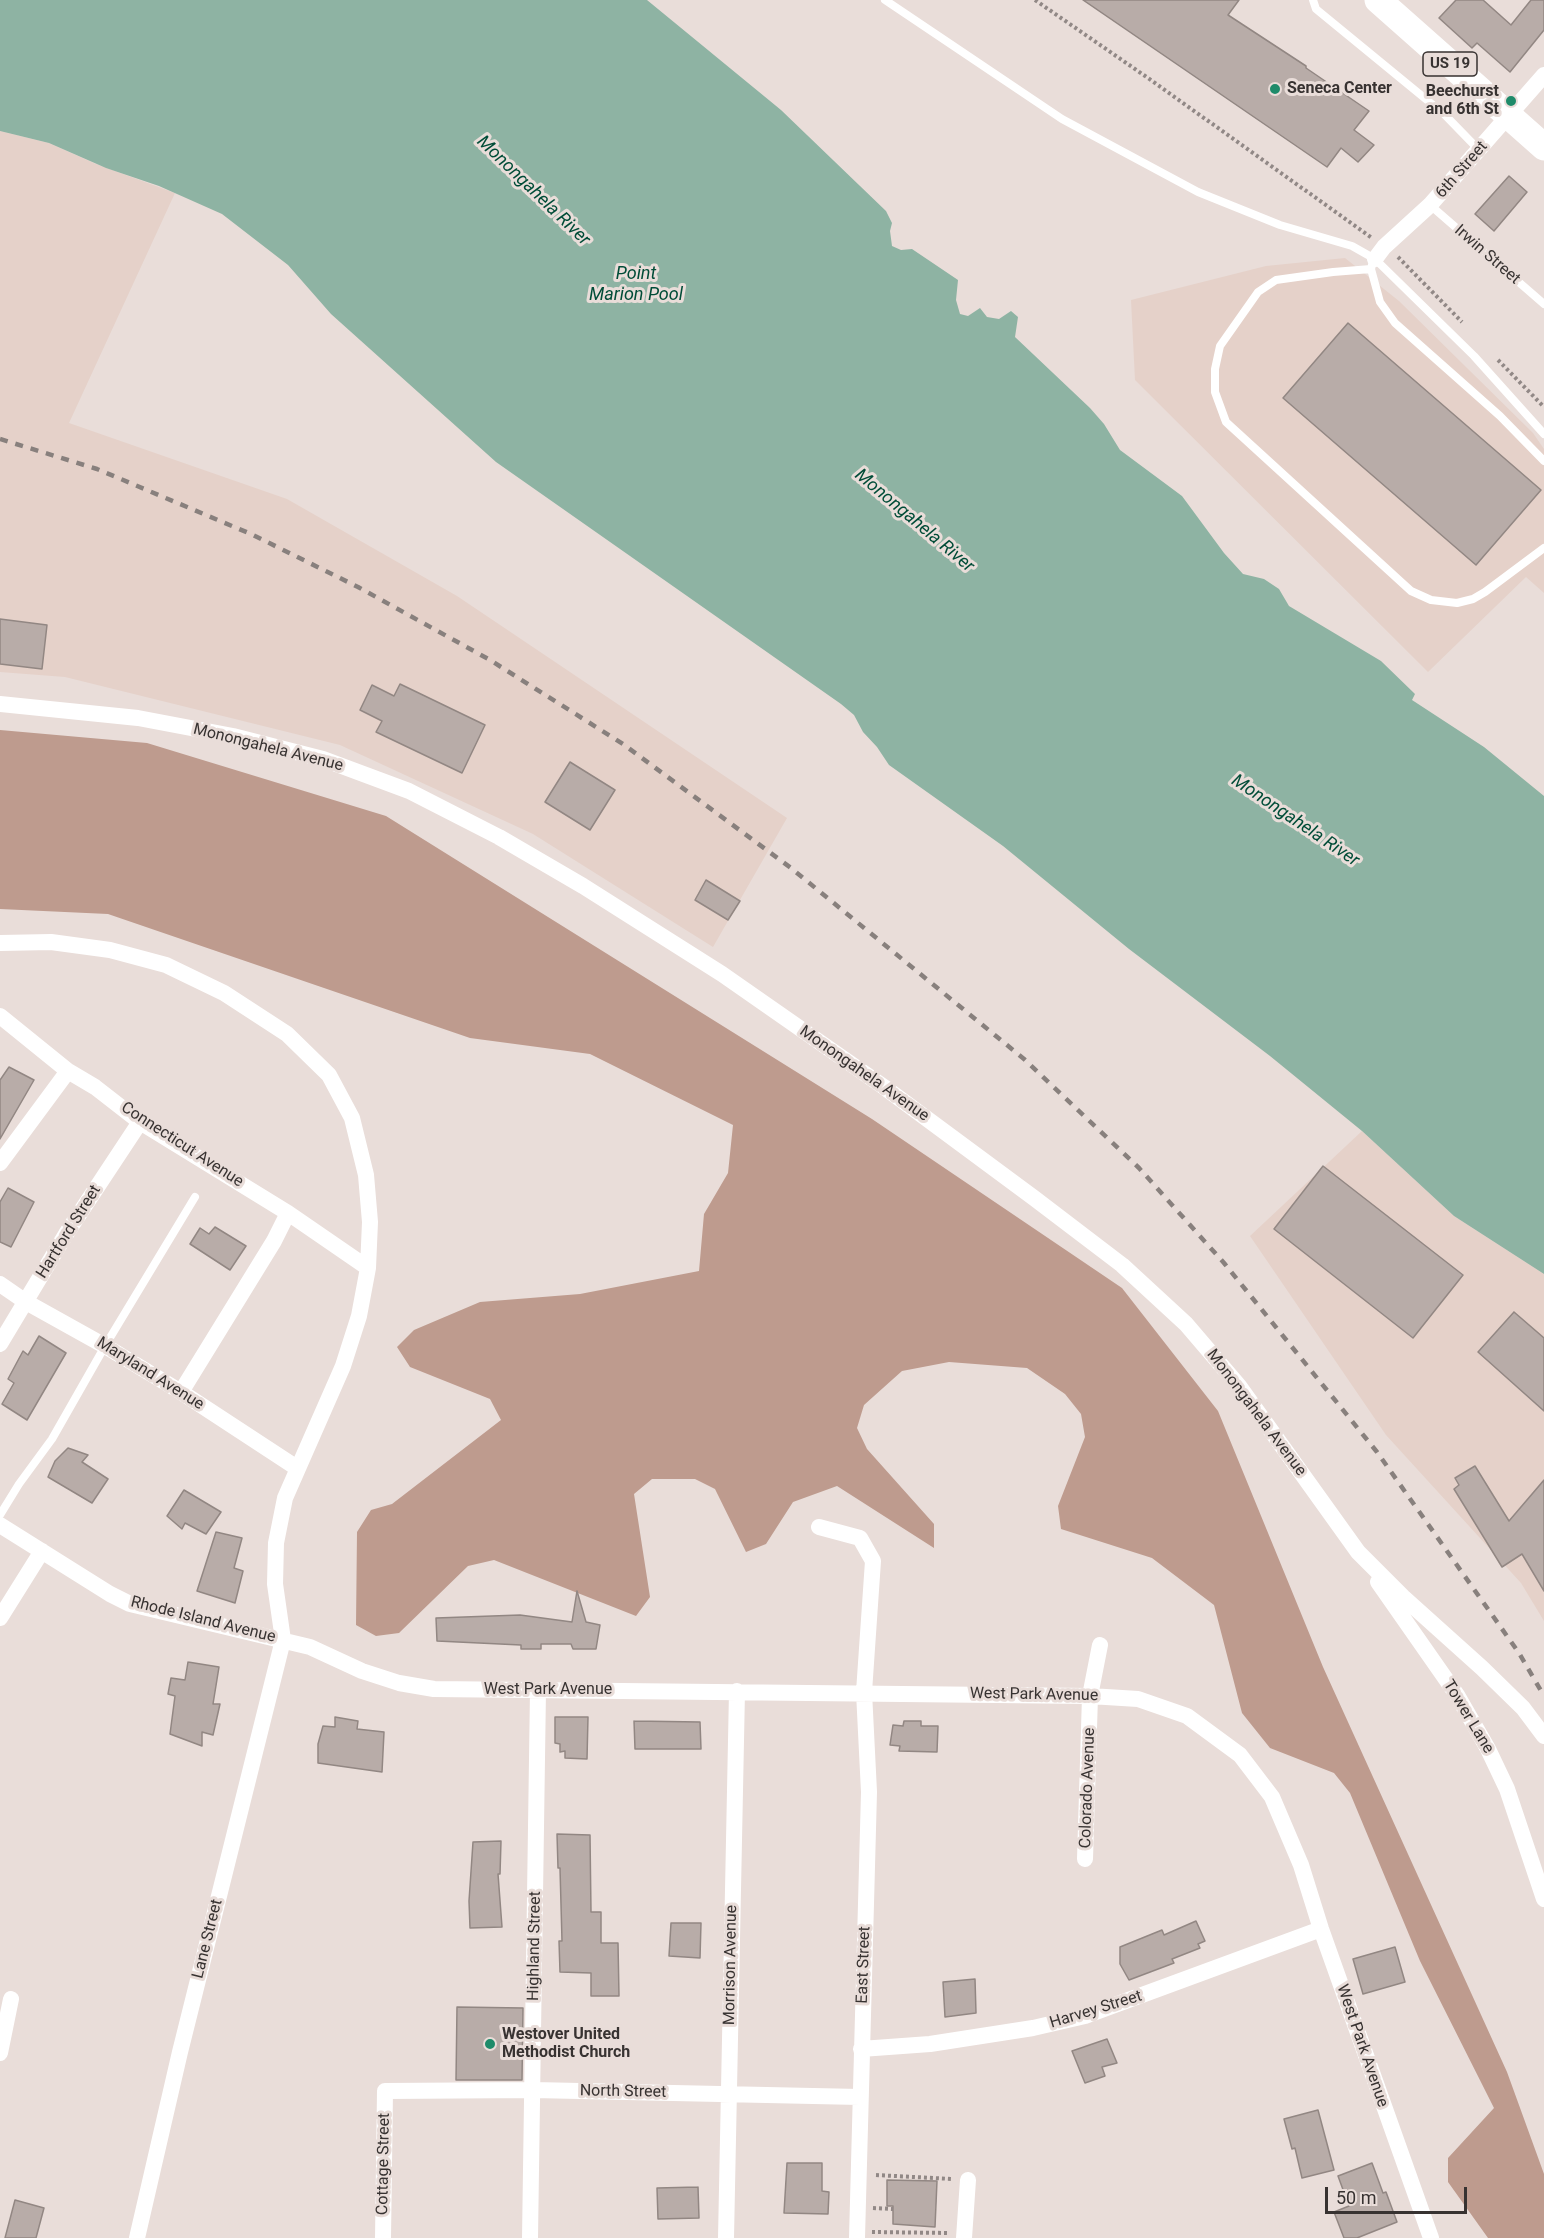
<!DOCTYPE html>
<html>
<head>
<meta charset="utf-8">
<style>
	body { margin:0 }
	#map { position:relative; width:1544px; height:2238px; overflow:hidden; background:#e9ddd9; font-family:Roboto,sans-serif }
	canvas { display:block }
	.scale { position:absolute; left:1325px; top:2187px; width:142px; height:27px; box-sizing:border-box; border:3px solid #373231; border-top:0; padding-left:8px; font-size:18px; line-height:21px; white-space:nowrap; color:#373231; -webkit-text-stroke:4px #e9ddd9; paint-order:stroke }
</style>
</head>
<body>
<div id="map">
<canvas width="1544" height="2238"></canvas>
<div class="scale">50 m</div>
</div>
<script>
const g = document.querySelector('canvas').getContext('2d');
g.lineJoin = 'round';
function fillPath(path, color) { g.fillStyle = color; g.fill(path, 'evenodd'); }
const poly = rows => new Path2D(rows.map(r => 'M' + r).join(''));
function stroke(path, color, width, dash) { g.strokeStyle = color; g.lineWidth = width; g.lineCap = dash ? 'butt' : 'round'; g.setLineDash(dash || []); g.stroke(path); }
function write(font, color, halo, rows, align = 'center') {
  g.font = font + ' Roboto,sans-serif'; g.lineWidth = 6; g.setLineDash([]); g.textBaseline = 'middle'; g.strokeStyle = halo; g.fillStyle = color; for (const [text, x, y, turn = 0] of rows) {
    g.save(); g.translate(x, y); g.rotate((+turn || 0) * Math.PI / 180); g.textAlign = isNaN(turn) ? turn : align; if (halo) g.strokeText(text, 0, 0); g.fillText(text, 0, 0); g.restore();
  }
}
const built = poly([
	[0,131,49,143,96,164,175,193,69,423,287,499,457,596,787,818,713,947,533,834,340,745,65,677,0,672],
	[1345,258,1399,301,1533,433,1544,449,1544,593,1526,577,1428,672,1135,380,1131,300,1266,266],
	[1362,1131,1454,1216,1544,1274,1544,1621,1521,1583,1386,1435,1250,1236]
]);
const forest = poly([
	[0,730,147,743,386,816,872,1119,1122,1288,1218,1411,1323,1667,1507,2072,1544,2174,1544,2238,1488,2238,1448,2182,1448,2158,1494,2108,1420,1961,1350,1793,1334,1773,1270,1748,1242,1713,1214,1605,1152,1558,1061,1529,1058,1506,1085,1437,1081,1414,1065,1394,1027,1368,949,1362,902,1371,864,1405,857,1428,867,1449,934,1524,934,1548,837,1486,793,1502,766,1544,746,1552,715,1489,695,1479,652,1479,634,1494,650,1597,636,1616,494,1560,468,1566,399,1633,376,1636,356,1625,357,1532,371,1510,392,1504,501,1420,490,1399,410,1367,397,1347,414,1330,480,1302,580,1294,699,1271,704,1214,728,1173,733,1125,590,1054,470,1038,108,914,0,909]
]);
const water = poly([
	[0,0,647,0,781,110,886,211,892,223,890,231,892,246,901,250,912,249,958,280,956,300,960,314,968,316,980,308,987,317,999,319,1011,311,1018,317,1015,337,1090,408,1104,424,1120,450,1182,496,1224,553,1243,574,1264,579,1279,589,1289,606,1381,661,1415,694,1412,700,1484,747,1544,796,1544,1274,1454,1216,1362,1131,1270,1056,1129,949,1003,846,889,765,877,747,863,732,854,715,841,704,496,462,331,314,288,265,222,214,159,186,106,168,49,143,0,131]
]);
const building = poly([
	[1083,0,1239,0,1228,15,1306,66,1306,68,1369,111,1354,130,1374,145,1358,162,1341,148,1327,167,1083,0],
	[1456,0,1483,0,1511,25,1531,0,1544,0,1544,30,1510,72,1477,43,1472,48,1439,18,1456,0],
	[1509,176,1527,192,1494,231,1475,214,1509,176],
	[1348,323,1541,490,1476,565,1283,398,1348,323],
	[0,619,47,625,42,669,0,664,0,619],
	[400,684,485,725,462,773,376,732,382,721,360,710,372,685,394,696,400,684],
	[570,762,615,790,590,830,545,802,570,762],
	[706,880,740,901,728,920,695,900,706,880],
	[9,1067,34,1080,0,1139,0,1080,9,1067],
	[1323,1166,1463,1275,1413,1338,1274,1229,1323,1166],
	[8,1188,34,1202,11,1247,0,1242,0,1202,8,1188],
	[215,1227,246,1246,230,1270,190,1244,200,1228,209,1234,215,1227],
	[1514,1312,1544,1338,1544,1411,1478,1352,1514,1312],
	[39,1336,66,1353,27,1420,2,1404,14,1383,8,1379,23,1351,28,1355,39,1336],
	[68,1448,88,1455,82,1462,108,1479,92,1503,48,1477,55,1461,68,1448],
	[1475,1466,1509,1521,1544,1480,1544,1591,1522,1554,1502,1567,1454,1489,1459,1485,1455,1478,1475,1466],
	[184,1490,221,1512,206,1534,185,1523,182,1529,167,1516,184,1490],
	[216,1532,242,1538,234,1568,243,1571,235,1603,197,1591,216,1532],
	[577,1591,586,1622,600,1625,596,1649,573,1649,571,1644,541,1644,541,1649,521,1649,521,1645,437,1641,436,1618,520,1615,572,1622,577,1591],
	[188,1662,219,1667,213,1704,220,1704,213,1735,202,1732,202,1746,170,1734,175,1696,168,1694,171,1678,185,1680,188,1662],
	[335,1717,358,1721,357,1729,384,1732,382,1772,318,1763,318,1744,323,1726,335,1727,335,1717],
	[555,1717,588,1717,587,1759,565,1758,565,1751,560,1752,560,1744,555,1743,555,1717],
	[634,1721,700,1722,701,1749,635,1749,634,1721],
	[904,1721,921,1721,921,1726,938,1726,937,1752,899,1751,900,1746,890,1745,893,1725,903,1726,904,1721],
	[557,1834,590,1835,591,1912,601,1912,601,1943,618,1943,619,1996,591,1996,591,1973,560,1972,559,1941,562,1941,560,1868,558,1868,557,1834],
	[501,1841,500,1874,498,1874,502,1927,470,1928,469,1901,473,1842,501,1841],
	[1196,1921,1205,1941,1198,1944,1200,1948,1172,1959,1174,1963,1129,1980,1120,1964,1120,1947,1162,1930,1164,1935,1196,1921],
	[671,1923,701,1923,700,1958,669,1956,671,1923],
	[1395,1947,1405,1982,1363,1994,1353,1959,1395,1947],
	[975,1979,976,2013,945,2017,943,1982,975,1979],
	[457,2007,523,2008,522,2080,456,2080,457,2007],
	[1107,2039,1117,2063,1102,2067,1105,2076,1085,2083,1072,2051,1107,2039],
	[1318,2110,1334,2170,1302,2178,1295,2148,1292,2149,1284,2119,1318,2110],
	[787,2163,822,2163,822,2191,829,2192,828,2214,784,2213,787,2163],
	[1372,2163,1383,2193,1386,2192,1397,2222,1357,2238,1344,2238,1334,2212,1349,2206,1338,2176,1372,2163],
	[887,2180,937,2181,935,2227,893,2224,893,2206,887,2206,887,2180],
	[698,2187,699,2218,658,2219,657,2188,698,2187],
	[15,2200,44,2208,36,2238,5,2238,15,2200]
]);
const path = poly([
	[1035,0,1148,78,1372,238],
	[1398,257,1462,322],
	[1498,360,1544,407],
	[876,2175,952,2179],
	[873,2208,893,2209],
	[872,2232,948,2233]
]);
const service = poly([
	[885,0,1062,119,1198,192,1280,225,1352,246,1375,259,1474,356,1544,434],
	[1313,0,1316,9,1444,114,1479,150],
	[1430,205,1544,304],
	[1372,265,1371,269,1380,302,1395,323,1500,416,1544,461],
	[1371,269,1333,272,1276,280,1258,292,1220,346,1215,369,1215,392,1226,422,1411,591,1431,600,1457,603,1473,599,1485,592,1544,548],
	[0,1515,19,1484,52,1439,105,1346,195,1197]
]);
const minor = poly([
	[1375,259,1384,247,1430,205,1544,75],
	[0,704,138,718,233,736,323,759,409,791,499,837,583,886,722,974,884,1087,1034,1198,1122,1265,1186,1324,1239,1386,1358,1552,1403,1597,1482,1668,1523,1708,1544,1736],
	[0,943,51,942,110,950,166,965,224,993,287,1034,329,1075,352,1118,366,1175,370,1222,368,1268,359,1316,343,1366,285,1498,276,1543,275,1584,283,1640,180,2052,137,2238],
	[0,1016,68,1071,95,1087,140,1122,288,1213,368,1268],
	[0,1163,68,1071],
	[0,1284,26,1302,105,1346,181,1392,297,1468],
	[0,1344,66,1234,140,1122],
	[181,1392,274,1241,288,1213],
	[0,1525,110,1594,130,1604,310,1647,362,1671,399,1683,434,1689,1090,1696,1138,1699,1187,1716,1240,1755,1272,1797,1301,1865,1321,1929,1431,2238],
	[819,1527,860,1538,873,1561,864,1692,869,1792,857,2238],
	[1378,1582,1457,1695,1488,1749,1507,1789,1544,1899],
	[0,1618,42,1551],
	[1085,1859,1090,1696,1100,1645],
	[861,2049,930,2044,1033,2028,1085,2016,1321,1929],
	[0,2053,11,1999],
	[383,2238,385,2091,533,2090,860,2097],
	[530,2238,538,1690],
	[726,2238,737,1691],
	[964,2238,968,2180]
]);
const primary = poly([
	[1378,0,1544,147]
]);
const rail = poly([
	[0,439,97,469,251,534,358,587,490,660,623,744,791,868,1024,1059,1139,1168,1224,1263,1377,1452,1519,1653,1544,1696]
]);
const markers = [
	[1275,89,6,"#1e8b6a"],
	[1511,101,6,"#1e8b6a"],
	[490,2044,6,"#1e8b6a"]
];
const shields = [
	[1450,64,54]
];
const shieldNames = [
	["US 19",1450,64]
];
const poiNames = [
	["Seneca Center",1287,89],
	["Beechurst",1499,92,"right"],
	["and 6th St",1499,110,"right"],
	["Westover United",502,2035],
	["Methodist Church",502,2053]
];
const streetNames = [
	["6th Street",1462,170,-49],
	["Irwin Street",1487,255,41],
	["Monongahela Avenue",268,748,14],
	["Monongahela Avenue",864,1074,35],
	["Connecticut Avenue",182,1145,33],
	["Hartford Street",69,1232,-58],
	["Maryland Avenue",150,1374,32],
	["Monongahela Avenue",1256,1413,53],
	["Rhode Island Avenue",203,1620,14],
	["West Park Avenue",548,1690],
	["West Park Avenue",1034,1695,1],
	["Tower Lane",1468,1717,59],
	["Colorado Avenue",1088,1788,-88],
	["Lane Street",208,1939,-76],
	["Highland Street",535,1946,-89],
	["Morrison Avenue",731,1965,-89],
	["East Street",864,1965,-88],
	["Harvey Street",1096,2010,-17],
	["West Park Avenue",1362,2046,71],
	["North Street",623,2092,1],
	["Cottage Street",384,2164,-89]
];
const waterNames = [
	["Monongahela River",533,191,44],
	["Point",636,274],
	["Marion Pool",636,295],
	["Monongahela River",914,521,40],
	["Monongahela River",1295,821,34]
];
fillPath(built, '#e5d1c9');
fillPath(forest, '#be9b8e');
fillPath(water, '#8eb3a3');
fillPath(building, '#b8aca8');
stroke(building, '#928783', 1.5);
stroke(path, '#918886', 4, [3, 3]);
stroke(service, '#fff', 8);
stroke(minor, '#fff', 16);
stroke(primary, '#fff', 27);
stroke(rail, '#88807d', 4.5, [8, 8]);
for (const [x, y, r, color] of markers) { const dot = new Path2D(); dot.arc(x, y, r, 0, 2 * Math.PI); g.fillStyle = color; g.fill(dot); stroke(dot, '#e9ddd9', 2); }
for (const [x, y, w] of shields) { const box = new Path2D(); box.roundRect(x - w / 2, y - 12, w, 24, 4.5); g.fillStyle = '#e9ddd9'; g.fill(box); stroke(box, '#373231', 1.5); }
write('bold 15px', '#373231', null, shieldNames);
write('bold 16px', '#373231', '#e9ddd9', poiNames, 'left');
write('16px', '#373231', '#e9ddd9', streetNames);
write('italic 18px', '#004c37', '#e9ddd9', waterNames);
</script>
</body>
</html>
